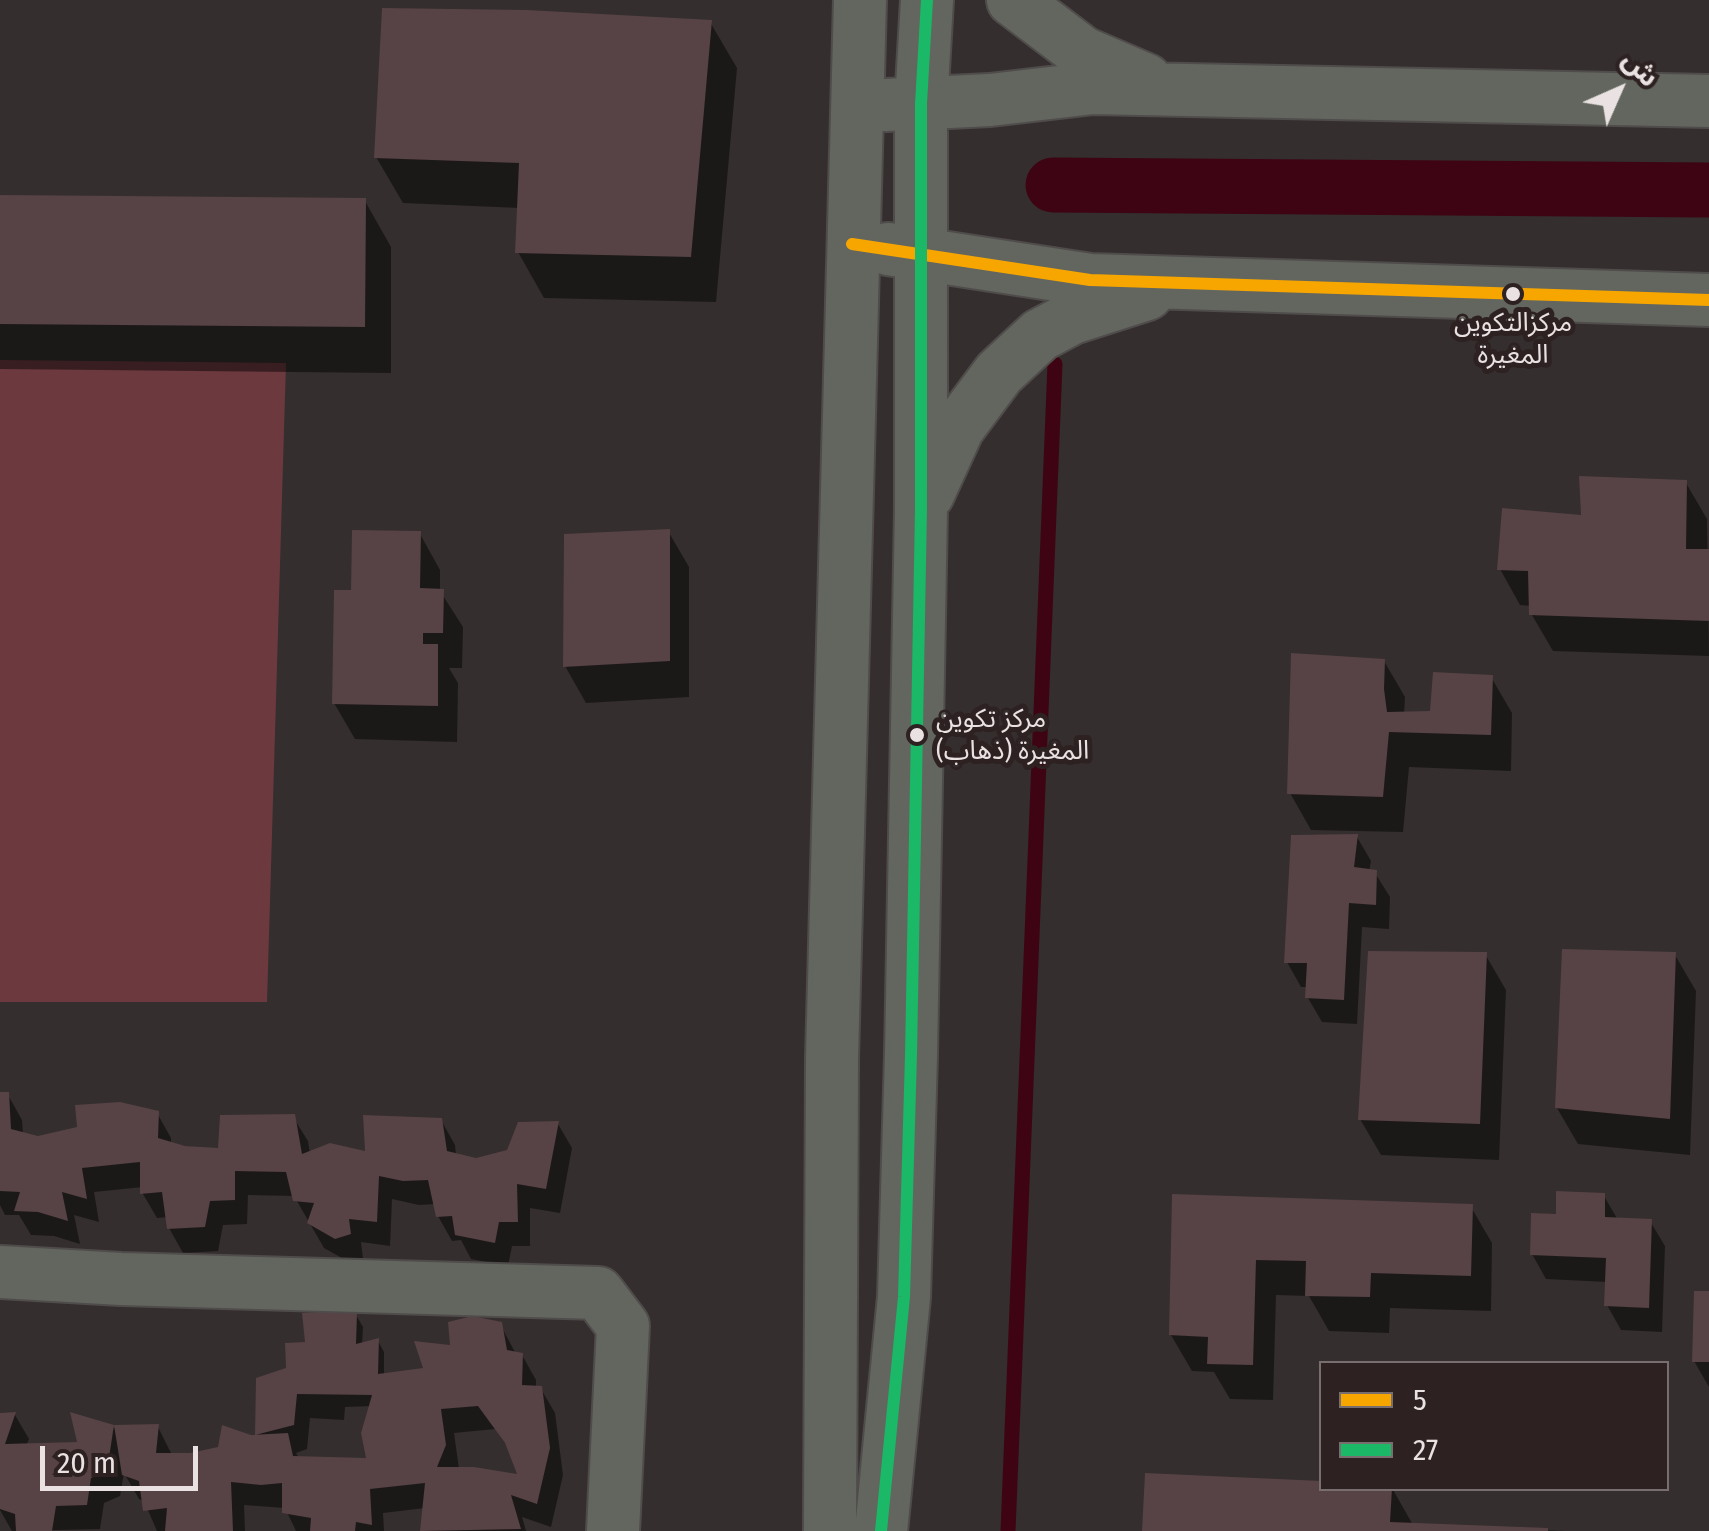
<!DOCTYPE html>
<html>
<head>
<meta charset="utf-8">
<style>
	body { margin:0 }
	#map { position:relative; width:1709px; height:1531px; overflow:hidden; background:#342e2e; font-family:"Fira Sans Condensed","Noto Sans Arabic",sans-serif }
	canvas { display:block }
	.legend { position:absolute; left:1319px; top:1361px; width:350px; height:130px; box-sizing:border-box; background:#2d2122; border:2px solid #796e6f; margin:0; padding:12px 18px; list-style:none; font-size:30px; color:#eae2e2 }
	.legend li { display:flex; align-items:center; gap:20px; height:50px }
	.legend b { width:50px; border:2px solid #796e6f }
	.north { position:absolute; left:1569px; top:40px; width:100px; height:100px; -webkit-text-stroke:8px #2d2122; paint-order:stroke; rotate:45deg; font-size:28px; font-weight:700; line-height:40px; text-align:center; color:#eae2e2 }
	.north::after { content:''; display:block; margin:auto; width:35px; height:45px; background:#eae2e2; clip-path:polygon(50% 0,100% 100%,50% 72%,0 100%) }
	.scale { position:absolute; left:40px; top:1446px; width:158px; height:45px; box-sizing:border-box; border:5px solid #eae2e2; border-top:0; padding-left:12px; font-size:30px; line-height:35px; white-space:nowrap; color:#eae2e2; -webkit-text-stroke:8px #2d2122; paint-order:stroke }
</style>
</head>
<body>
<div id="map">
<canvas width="1709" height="1531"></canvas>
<ul class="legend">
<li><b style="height:12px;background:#f7a600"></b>5</li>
<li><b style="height:12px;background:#1ab867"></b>27</li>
</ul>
<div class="north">ش</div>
<div class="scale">20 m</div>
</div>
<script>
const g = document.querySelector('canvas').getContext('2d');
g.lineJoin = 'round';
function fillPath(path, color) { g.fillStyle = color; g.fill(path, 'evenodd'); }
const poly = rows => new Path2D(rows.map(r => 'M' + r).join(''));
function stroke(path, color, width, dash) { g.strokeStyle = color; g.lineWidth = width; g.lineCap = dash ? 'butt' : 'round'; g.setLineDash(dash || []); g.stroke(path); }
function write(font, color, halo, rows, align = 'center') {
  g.font = font + ' "Fira Sans Condensed","Noto Sans Arabic",sans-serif'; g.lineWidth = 10; g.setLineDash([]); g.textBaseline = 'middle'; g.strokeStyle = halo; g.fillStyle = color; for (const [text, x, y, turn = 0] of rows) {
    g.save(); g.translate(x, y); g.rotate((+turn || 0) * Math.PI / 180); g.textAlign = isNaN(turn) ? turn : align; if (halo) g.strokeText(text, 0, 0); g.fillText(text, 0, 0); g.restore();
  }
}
const green = poly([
	[0,360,286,363,267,1002,0,1002]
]);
const shadow = poly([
	[710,22,737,68,716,302,544,298,518,252,520,208,403,203,376,157],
	[0,197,365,201,391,247,391,373,0,369],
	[1686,483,1707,519,1709,656,1553,651,1532,615,1532,606,1520,605,1500,569,1584,518],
	[668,531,689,567,689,697,586,703,565,666],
	[420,534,440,570,440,591,463,627,462,668,449,668,458,683,457,742,355,739,334,703,354,593],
	[1384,661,1405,697,1404,714,1433,714,1491,677,1512,713,1511,771,1409,767,1403,832,1311,830,1290,793],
	[1357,837,1371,861,1369,872,1375,873,1390,897,1389,929,1362,927,1357,1024,1322,1022,1308,998,1308,987,1301,987,1287,962],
	[1485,954,1506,990,1499,1160,1381,1155,1360,1119],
	[1675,955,1696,991,1690,1155,1578,1144,1557,1108],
	[0,1095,8,1095,22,1120,23,1135,38,1138,157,1113,171,1138,171,1144,221,1151,293,1117,308,1141,310,1154,367,1154,441,1120,455,1145,456,1156,476,1161,509,1152,558,1124,572,1148,560,1213,530,1208,530,1246,512,1246,508,1266,471,1259,461,1240,452,1241,438,1216,436,1204,419,1205,392,1199,390,1246,361,1242,363,1259,351,1263,324,1248,294,1196,248,1195,247,1224,223,1225,218,1251,183,1253,169,1228,168,1217,157,1218,143,1194,143,1187,94,1192,99,1222,74,1215,80,1244,54,1236,31,1235,19,1215,5,1215,0,1205],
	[1604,1196,1618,1220,1650,1221,1665,1246,1662,1332,1621,1330,1607,1305,1607,1282,1546,1279,1532,1254,1558,1217],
	[1175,1197,1471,1207,1492,1243,1491,1311,1390,1308,1389,1333,1329,1331,1309,1296,1276,1295,1273,1400,1230,1399,1214,1372,1192,1371,1171,1335],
	[1709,1294,1709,1387,1694,1361],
	[356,1315,363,1327,362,1345,378,1341,384,1352,384,1376,427,1370,453,1347,500,1324,516,1354,522,1355,536,1380,536,1388,541,1389,555,1413,563,1475,551,1527,522,1517,526,1531,422,1531,425,1508,383,1513,384,1531,296,1531,285,1508,244,1505,245,1531,157,1531,144,1501,139,1499,124,1473,120,1496,104,1503,100,1529,12,1531,0,1510,0,1415,15,1415,29,1439,26,1446,80,1445,114,1428,158,1427,172,1455,190,1455,257,1438,258,1380,288,1370,307,1345],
	[372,1406,370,1461,299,1458,296,1453,307,1449,310,1418,344,1420,345,1407],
	[495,1429,512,1453,521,1477,459,1469,454,1433],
	[1322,1488,1392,1488,1413,1525,1565,1531,1145,1531]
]);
const stream = poly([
	[1008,1531,1055,364]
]);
const canal = poly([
	[1053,185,1709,190]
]);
const building = poly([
	[382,8,527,10,712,20,691,257,515,253,519,163,374,158],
	[0,195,366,198,365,327,0,324],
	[1579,476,1687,480,1686,549,1709,549,1709,621,1529,615,1528,571,1497,570,1502,508,1581,515],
	[670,529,670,661,563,667,564,534],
	[352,530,421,531,420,588,444,589,443,633,423,633,423,644,438,644,438,706,332,704,334,590,351,590],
	[1291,653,1385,659,1384,689,1387,712,1430,711,1433,672,1493,675,1491,735,1389,732,1383,797,1287,794],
	[1358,834,1354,867,1377,870,1376,905,1349,903,1344,1000,1305,998,1307,963,1284,963,1291,835],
	[1562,949,1676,952,1670,1119,1555,1108],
	[1368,951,1487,952,1480,1124,1358,1120],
	[0,1092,9,1092,11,1129,38,1136,77,1127,75,1105,120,1102,159,1111,158,1138,185,1146,218,1148,220,1115,295,1114,302,1154,330,1143,365,1151,363,1115,442,1118,447,1151,476,1158,507,1150,518,1122,559,1121,546,1189,517,1184,518,1222,499,1222,495,1243,455,1235,452,1216,436,1217,428,1180,403,1181,379,1176,377,1222,349,1219,351,1234,335,1239,307,1223,314,1203,293,1201,286,1172,235,1171,235,1200,210,1201,205,1227,167,1229,162,1192,140,1194,140,1162,82,1168,87,1199,62,1192,68,1221,38,1212,14,1211,20,1192,0,1191],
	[1556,1191,1605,1193,1605,1217,1652,1219,1649,1308,1604,1306,1606,1258,1530,1255,1531,1213,1556,1214],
	[1172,1194,1473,1204,1471,1276,1371,1273,1370,1297,1305,1296,1306,1261,1256,1260,1253,1365,1207,1364,1208,1337,1169,1335],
	[1694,1291,1709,1291,1709,1362,1692,1362],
	[337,1311,357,1313,356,1344,379,1338,378,1374,423,1368,414,1341,450,1345,448,1322,472,1316,502,1322,507,1350,523,1353,522,1385,542,1386,550,1448,537,1504,511,1495,521,1529,420,1531,425,1483,370,1489,372,1525,356,1522,355,1531,310,1531,311,1518,282,1513,282,1483,261,1485,231,1482,233,1531,165,1531,167,1508,143,1511,139,1481,122,1475,114,1425,159,1424,156,1453,190,1453,218,1447,222,1425,251,1435,288,1433,293,1456,366,1458,361,1433,372,1395,297,1394,294,1425,255,1435,256,1378,286,1368,285,1343,305,1342,302,1313],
	[478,1406,505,1443,517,1474,474,1467,437,1467,446,1445,441,1409],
	[16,1412,5,1444,77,1442,70,1412,114,1425,107,1471,91,1478,87,1505,56,1506,52,1531,16,1531,15,1514,0,1509,0,1413],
	[1145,1473,1322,1481,1322,1488,1392,1488,1390,1522,1548,1528,1548,1531,1142,1531]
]);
const minor = poly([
	[1013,0,1083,53,1146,80],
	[886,105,990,100,1093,88,1709,101],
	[888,249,1090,280,1709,300],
	[928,494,958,428,999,373,1040,335,1072,318,1147,294],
	[0,1272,121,1279,598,1293,623,1326,613,1531],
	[830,1531,832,1058,860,0],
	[881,1531,904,1297,911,1055,921,509,921,104,927,0]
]);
const bus1 = poly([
	[852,244,1090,280,1709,300]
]);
const bus2 = poly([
	[881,1531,904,1297,911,1055,921,509,921,104,927,0]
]);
const markers = [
	[1513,294,9,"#eae2e2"],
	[917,735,9,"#eae2e2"]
];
const busNames = [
	["مركزالتكوين",1513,324],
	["المغيرة",1513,356],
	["مركز تكوين",936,720,"left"],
	["المغيرة (ذهاب)",936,752,"left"]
];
fillPath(green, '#6c393f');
fillPath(shadow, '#0007');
stroke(stream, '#3e0413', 15);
stroke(canal, '#3e0413', 55);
fillPath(building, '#574245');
stroke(minor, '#504c4c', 56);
stroke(minor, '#62665e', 52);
stroke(bus1, '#f7a600', 12);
stroke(bus2, '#1ab867', 12);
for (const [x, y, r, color] of markers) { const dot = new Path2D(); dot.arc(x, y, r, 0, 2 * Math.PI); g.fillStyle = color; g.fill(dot); stroke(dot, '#2d2122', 4); }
write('26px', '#eae2e2', '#2d2122', busNames);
</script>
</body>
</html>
